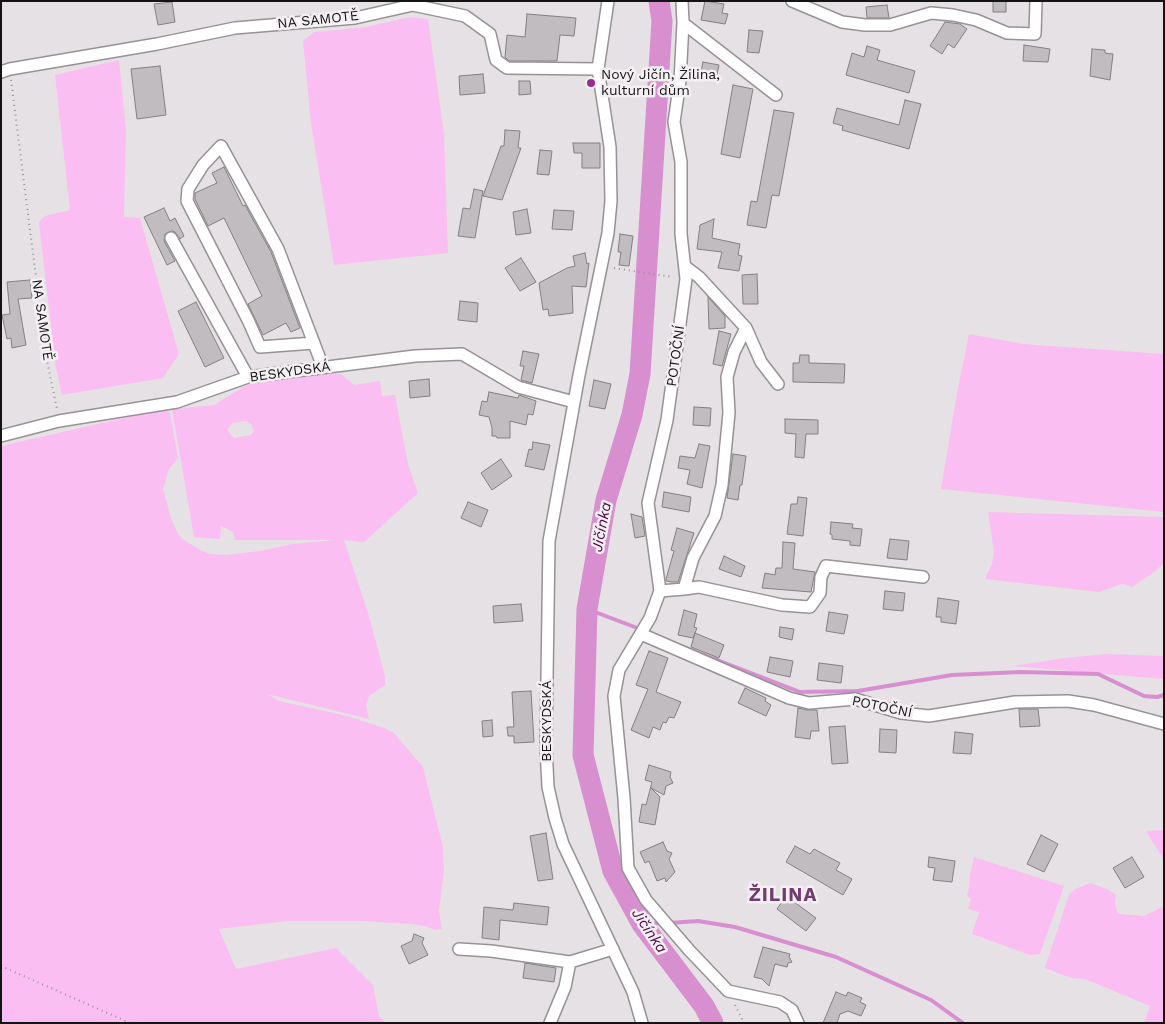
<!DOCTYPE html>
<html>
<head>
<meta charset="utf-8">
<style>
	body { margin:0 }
	#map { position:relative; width:1165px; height:1024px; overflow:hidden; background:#e6e1e5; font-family:"Work Sans",sans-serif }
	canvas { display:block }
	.frame { position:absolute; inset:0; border:2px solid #151415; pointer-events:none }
</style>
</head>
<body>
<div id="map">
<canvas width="1165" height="1024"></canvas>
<div class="frame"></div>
</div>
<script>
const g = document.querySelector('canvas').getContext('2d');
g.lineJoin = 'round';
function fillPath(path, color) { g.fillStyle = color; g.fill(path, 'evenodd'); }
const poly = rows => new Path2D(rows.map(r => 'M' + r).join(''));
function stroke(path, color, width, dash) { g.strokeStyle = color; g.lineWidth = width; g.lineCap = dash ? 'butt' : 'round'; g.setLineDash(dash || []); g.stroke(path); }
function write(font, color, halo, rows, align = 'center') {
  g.font = font + ' "Work Sans",sans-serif'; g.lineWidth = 5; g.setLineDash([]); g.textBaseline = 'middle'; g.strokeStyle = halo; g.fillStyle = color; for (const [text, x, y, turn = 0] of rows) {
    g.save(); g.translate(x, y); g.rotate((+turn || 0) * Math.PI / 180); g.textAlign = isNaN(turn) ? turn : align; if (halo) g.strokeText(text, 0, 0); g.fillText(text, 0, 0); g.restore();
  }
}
const green = poly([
	[410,17,428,19,444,134,448,253,334,265,311,123,303,41,314,32,366,27],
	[119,60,126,132,124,217,140,218,179,354,163,378,62,395,56,368,39,223,41,219,45,216,70,210,55,75],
	[969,334,1023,344,1164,354,1164,512,941,489,957,393],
	[307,372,341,374,354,385,380,381,382,396,395,395,408,464,418,493,364,542,344,540,369,616,385,676,385,685,369,696,366,706,369,719,267,694,279,701,347,716,384,728,394,733,423,767,443,847,444,871,439,911,442,929,435,930,425,926,412,924,361,921,287,921,219,929,236,969,336,948,373,985,379,1016,386,1023,1,1023,1,446,160,410,166,410,170,413,178,458,169,469,163,489,171,518,178,534,184,540,200,550,210,554,227,555,260,551,292,544,335,540,235,540,233,532,221,526,220,539,194,537,172,409,214,405,243,387,251,383],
	[246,421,251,424,254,431,251,435,234,438,227,430,232,423],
	[988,512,1164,517,1164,563,1154,572,1132,587,1122,584,1099,592,985,579,992,564,994,552],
	[1164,653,1164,679,1012,666,1065,658,1106,654,1162,656],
	[1164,830,1164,860,1146,831],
	[974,857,1064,886,1040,954,1030,955,972,934,979,912,968,909,971,899,967,896,969,888,970,875],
	[1090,883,1107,889,1116,895,1115,904,1118,914,1144,916,1164,906,1164,1023,1144,1023,1150,1006,1085,979,1071,978,1045,968,1069,895,1075,889]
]);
const stream = poly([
	[587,609,640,629],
	[681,646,800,692,858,691,952,675,1021,672,1098,674,1144,696,1157,697,1164,695],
	[669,923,698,921,735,927,836,957,931,1000,963,1023],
	[642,924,662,923]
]);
const river = poly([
	[659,1,662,21,640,374,632,415,606,500,587,609,583,755,613,871,642,924,704,1006,713,1023]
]);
const building = poly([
	[705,1,724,4,722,13,728,14,725,24,701,20,705,1],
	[993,1,1006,1,1006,12,993,12,993,1],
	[172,2,175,22,158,25,154,4,172,2],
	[887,5,889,18,867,18,866,7,887,5],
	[527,14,576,18,574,36,560,35,557,61,509,61,505,57,507,35,525,37,527,14],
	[945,22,960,24,967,29,954,48,948,44,942,54,930,46,945,22],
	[749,30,763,31,759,53,747,52,749,30],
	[1024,45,1050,49,1048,62,1023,61,1024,45],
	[867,46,880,50,877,60,915,71,909,93,846,75,852,53,864,57,867,46],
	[1092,49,1105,50,1105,53,1113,54,1110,80,1090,76,1092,49],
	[703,62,719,65,716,80,700,77,703,62],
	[160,66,166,115,137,119,131,69,160,66],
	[483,74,485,93,460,95,459,76,483,74],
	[519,81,530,81,531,94,519,95,519,81],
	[733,85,753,89,740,158,721,154,733,85],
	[905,100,921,104,909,149,842,130,843,126,833,123,837,108,899,125,905,100],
	[774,110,794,113,779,196,772,195,766,228,747,225,751,201,757,202,774,110],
	[505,130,520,131,518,148,521,148,502,200,483,196,501,146,504,146,505,130],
	[573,143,600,143,600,168,582,168,582,153,574,153,573,143],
	[540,150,552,151,549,175,537,174,540,150],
	[224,167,243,206,245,205,271,252,300,328,291,332,286,323,263,335,248,304,262,296,224,218,208,226,195,199,195,193,217,183,212,173,224,167],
	[474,189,483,191,475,238,458,236,463,208,470,209,474,189],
	[164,208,170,221,175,218,184,236,180,239,175,232,172,231,165,234,164,241,175,261,167,265,144,217,164,208],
	[527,209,531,233,516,235,513,212,527,209],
	[554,210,574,211,572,230,552,229,554,210],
	[714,219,712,238,740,244,738,255,742,256,739,271,718,268,722,252,697,249,700,225,714,219],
	[620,234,633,236,629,266,619,265,621,252,618,252,620,234],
	[585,253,587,264,589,263,586,287,572,286,573,313,549,316,548,309,543,310,539,283,567,268,575,266,573,256,585,253],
	[521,258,536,282,520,291,505,268,521,258],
	[757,274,758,304,743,304,742,275,757,274],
	[30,280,32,298,18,299,26,345,12,348,11,338,7,339,2,315,10,314,7,282,30,280],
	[708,297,725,316,725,328,709,329,708,297],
	[460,301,478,303,477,322,458,320,460,301],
	[196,302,224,358,205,367,178,311,196,302],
	[719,331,731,334,722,366,713,364,719,331],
	[523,351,539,354,532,383,521,380,524,366,520,366,523,351],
	[800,355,809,355,809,363,845,364,844,383,793,382,793,363,799,363,800,355],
	[429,379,430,396,410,398,409,381,429,379],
	[594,380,611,384,605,409,589,406,594,380],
	[489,392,518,398,519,395,536,401,533,415,528,414,526,425,510,421,510,438,497,438,496,436,492,436,492,428,489,417,479,415,482,401,487,402,489,392],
	[694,407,711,408,710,426,693,425,694,407],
	[785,419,818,420,818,434,806,434,804,458,795,457,796,434,785,433,785,419],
	[533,442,550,445,544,470,525,466,529,449,532,450,533,442],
	[699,444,710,446,702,488,687,484,690,470,678,468,680,456,695,458,699,444],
	[733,454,746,456,742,485,740,485,738,500,727,498,733,454],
	[501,459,512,476,492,490,481,473,501,459],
	[664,492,691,497,689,512,662,507,664,492],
	[798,497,807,498,803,536,787,534,791,504,797,504,798,497],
	[468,502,488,510,481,527,461,518,468,502],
	[631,514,642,517,645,536,635,538,631,514],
	[831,522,853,524,852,528,862,529,860,546,850,545,850,541,832,539,832,535,830,534,831,522],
	[677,528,694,533,678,582,672,582,666,581,666,579,674,551,671,550,677,528],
	[890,539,909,541,907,560,887,558,890,539],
	[783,542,795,543,793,569,815,572,811,592,762,588,765,573,775,575,776,568,782,568,783,542],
	[724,556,745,566,741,577,719,569,724,556],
	[885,591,905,593,903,611,883,609,885,591],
	[938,598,959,601,956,624,941,622,941,617,936,617,938,598],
	[521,604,523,621,494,623,493,606,521,604],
	[684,610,697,614,694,627,697,628,693,638,678,635,684,610],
	[829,612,848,615,844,634,826,631,829,612],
	[780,627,794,629,792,640,779,637,780,627],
	[695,633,724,645,719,658,691,647,695,633],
	[649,651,668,658,656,692,681,702,674,718,669,717,666,723,663,722,660,730,653,727,649,738,631,730,648,689,636,685,649,651],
	[770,657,793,661,790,677,767,672,770,657],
	[819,663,843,666,841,683,817,680,819,663],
	[745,688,766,698,765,701,771,705,766,716,738,703,745,688],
	[531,691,534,742,514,743,514,736,508,736,507,727,514,727,512,692,531,691],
	[798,708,807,710,817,710,819,731,811,731,810,739,795,737,798,708],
	[1019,709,1038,709,1040,726,1020,727,1019,709],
	[492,720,493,736,483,737,482,721,492,720],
	[845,726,848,763,832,764,829,727,845,726],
	[880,729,897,730,896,753,879,752,880,729],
	[955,732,973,734,971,754,953,753,955,732],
	[649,765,671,772,670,777,673,783,666,786,664,795,651,788,660,797,655,825,639,822,642,804,646,805,652,782,645,780,649,765],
	[546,833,553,879,538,881,530,836,546,833],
	[1041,835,1058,844,1044,872,1027,864,1041,835],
	[663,842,667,851,672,853,669,859,675,872,666,882,665,878,657,881,649,861,645,863,640,852,663,842],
	[795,846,810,854,814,849,840,863,836,870,852,879,843,895,786,862,795,846],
	[929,857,955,861,952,882,933,880,935,868,928,867,929,857],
	[1132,857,1144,877,1125,888,1113,868,1132,857],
	[786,896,816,918,806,931,777,909,786,896],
	[514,903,549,907,547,925,500,920,499,940,482,938,484,907,513,910,514,903],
	[414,934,424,938,422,943,428,955,409,964,401,946,412,941,414,934],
	[763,947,790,954,789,957,792,962,788,963,787,967,775,964,769,986,762,979,754,977,763,947],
	[525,963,556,968,554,982,523,978,525,963],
	[836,992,846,996,848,992,862,998,860,1002,866,1005,861,1016,848,1011,840,1014,837,1023,823,1023,836,992]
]);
const path = poly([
	[11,80,46,356,57,409],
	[614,268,673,277],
	[1,966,130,1023],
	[735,1005,744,1023]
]);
const minor = poly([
	[608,1,598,69,610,147,611,201,608,233,579,375,549,541,546,747,548,787,555,818,563,844,633,992,642,1023],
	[682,1,683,23,680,81,674,122,681,162,681,234,686,279,667,420,648,503,660,591,650,618,619,670,614,696,624,798,628,868,646,900,689,950,728,991,780,1002,792,1010,798,1023],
	[792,1,842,22,865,25,890,25,931,13,953,15,976,20,1007,33,1035,34,1036,1],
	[683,23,776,95],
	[1,72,10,69,157,44,235,28,355,18,413,5,465,16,490,34,496,60,507,68,598,69],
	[171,238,248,377],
	[686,267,699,277,746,328,761,362,778,384],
	[314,343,260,347,248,320,187,201,188,189,203,165,221,146,278,249,323,367],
	[1,436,59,421,177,402,248,377,415,356,462,354,518,387,574,402],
	[684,589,699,587,782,605,810,607,820,593,821,577,826,566,923,577],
	[660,591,684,589,693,558,715,516,722,485,729,413,727,377,734,352,746,328],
	[641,634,789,698,809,703,855,699,901,713,929,716,1015,702,1068,701,1094,705,1164,724],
	[459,949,491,951,570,962,613,949],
	[550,1023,565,987,570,962]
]);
const markers = [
	[591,83,5,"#962d90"]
];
const streetNames = [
	["NA SAMOTĚ",318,20,-6],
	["NA SAMOTĚ",42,320,82],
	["POTOČNÍ",676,356,-82],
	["BESKYDSKÁ",290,372,-8],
	["POTOČNÍ",882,707,12],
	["BESKYDSKÁ",547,721,-90]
];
const poiNames = [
	["Nový Jičín, Žilina,",601,75],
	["kulturní dům",601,91]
];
const waterNames = [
	["Jičínka",602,527,-79],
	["Jičínka",649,931,56]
];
const districtNames = [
	["ŽILINA",783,895]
];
fillPath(green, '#fbbef3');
stroke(stream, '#d78fd0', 4);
stroke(river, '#d78fd0', 21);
fillPath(building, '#c0bcbf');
stroke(building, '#837f82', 1);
stroke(minor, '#969295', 14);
stroke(path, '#969395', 2, [1, 4]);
stroke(minor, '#fff', 11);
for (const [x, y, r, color] of markers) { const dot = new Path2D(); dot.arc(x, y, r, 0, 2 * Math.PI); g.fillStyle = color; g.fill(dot); stroke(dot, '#f3eff2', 2); }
write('14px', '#151415', '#f3eff2', streetNames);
write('14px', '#151415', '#f3eff2', poiNames, 'left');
write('italic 15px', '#4a0847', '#f3eff2', waterNames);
g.letterSpacing = '1px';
write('bold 19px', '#723d6e', '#f3eff2', districtNames);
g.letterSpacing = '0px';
</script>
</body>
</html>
